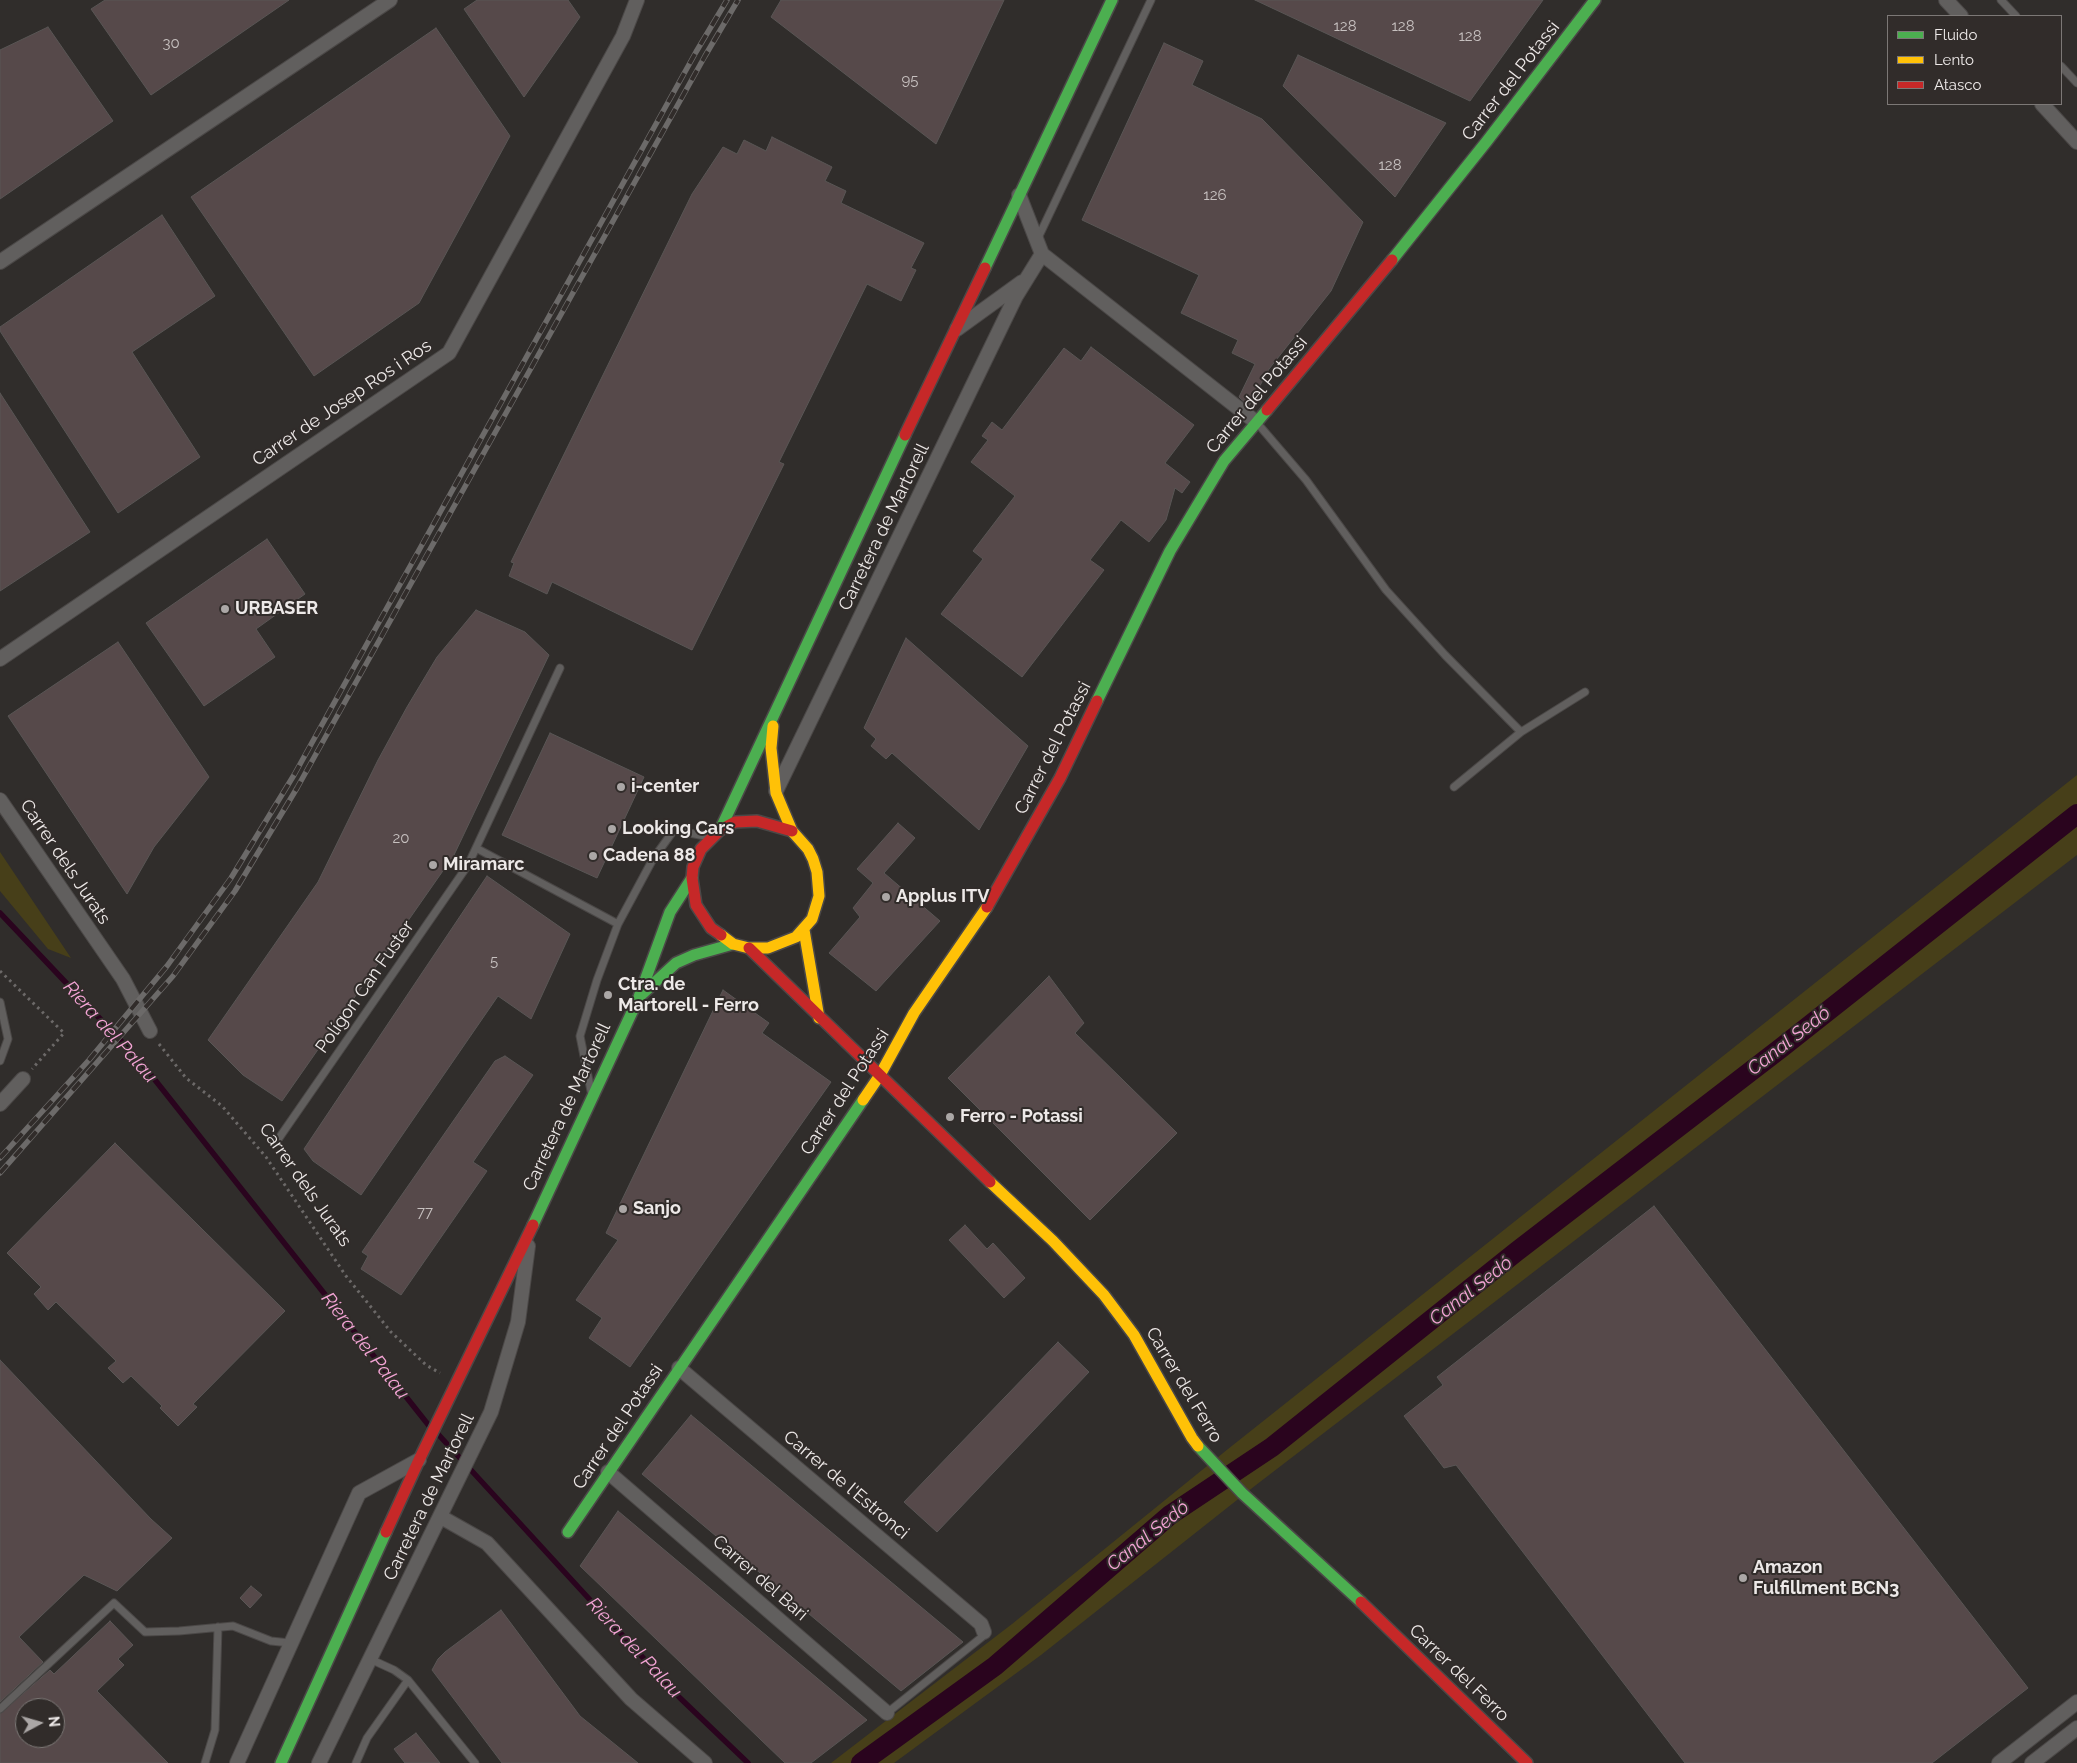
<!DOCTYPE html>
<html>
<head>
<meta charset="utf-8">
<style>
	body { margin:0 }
	#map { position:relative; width:2077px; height:1763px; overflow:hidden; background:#302d2b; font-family:Raleway,sans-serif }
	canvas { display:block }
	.legend { position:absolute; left:1887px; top:15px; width:175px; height:90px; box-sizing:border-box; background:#312c2a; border:1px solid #7c7876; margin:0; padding:6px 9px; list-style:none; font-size:15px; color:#ede9e8 }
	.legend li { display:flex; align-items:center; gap:10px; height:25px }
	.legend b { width:25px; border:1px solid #7c7876 }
	.north { position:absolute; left:15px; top:1698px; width:50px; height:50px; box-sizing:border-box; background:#312c2a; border:1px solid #7c7876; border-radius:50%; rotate:84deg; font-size:14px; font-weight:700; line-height:20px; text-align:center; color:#ede9e8 }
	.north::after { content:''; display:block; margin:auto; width:18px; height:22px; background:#aba7a6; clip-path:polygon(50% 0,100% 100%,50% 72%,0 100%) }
</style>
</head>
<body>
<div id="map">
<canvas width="2077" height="1763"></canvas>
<ul class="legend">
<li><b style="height:6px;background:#4caf50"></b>Fluido</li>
<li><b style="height:6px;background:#ffc107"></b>Lento</li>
<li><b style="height:6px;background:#c62828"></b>Atasco</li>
</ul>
<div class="north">N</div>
</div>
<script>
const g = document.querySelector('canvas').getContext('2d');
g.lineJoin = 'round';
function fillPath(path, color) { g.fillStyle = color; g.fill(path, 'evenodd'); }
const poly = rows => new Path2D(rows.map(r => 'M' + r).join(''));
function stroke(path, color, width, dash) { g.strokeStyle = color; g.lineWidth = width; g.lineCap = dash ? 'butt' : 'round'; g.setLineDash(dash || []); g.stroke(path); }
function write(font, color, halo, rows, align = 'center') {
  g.font = font + ' Raleway,sans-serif'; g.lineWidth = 4; g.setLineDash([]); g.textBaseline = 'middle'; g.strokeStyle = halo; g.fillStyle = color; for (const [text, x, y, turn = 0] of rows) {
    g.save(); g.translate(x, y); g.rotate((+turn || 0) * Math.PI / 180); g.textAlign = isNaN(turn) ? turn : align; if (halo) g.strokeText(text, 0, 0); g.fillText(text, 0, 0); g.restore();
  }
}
const green = poly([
	[2077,775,2077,855,1256,1485,1041,1655,894,1763,831,1763,1012,1624,1228,1449],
	[0,852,71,958,48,949,0,891]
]);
const stream = poly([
	[0,913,140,1061,430,1427],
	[437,1433,680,1698,748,1763]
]);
const canal = poly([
	[861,1763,995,1666,1170,1515,1272,1447,1516,1252,1781,1048,2077,814]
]);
const building = poly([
	[105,0,289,0,151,95,91,9,105,0],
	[477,0,568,0,580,17,524,97,464,9,477,0],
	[781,0,1004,0,936,144,771,17,781,0],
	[1255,0,1543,0,1470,101,1255,0],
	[48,27,113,121,0,199,0,50,48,27],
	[436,28,510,136,419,303,314,376,191,197,436,28],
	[1164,43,1203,61,1192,85,1262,119,1363,222,1331,291,1269,369,1249,406,1239,397,1255,364,1232,353,1238,340,1181,313,1199,275,1082,220,1164,43],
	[1298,55,1446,123,1395,197,1283,86,1298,55],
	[772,137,832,167,825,181,846,191,841,203,924,243,911,268,916,270,901,301,867,284,779,462,784,464,692,650,552,582,547,594,509,576,514,563,511,562,692,194,723,147,737,154,744,140,766,151,772,137],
	[162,215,215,296,132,352,200,457,118,513,0,331,0,327,162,215],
	[1091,347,1194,425,1165,463,1190,482,1182,493,1175,488,1166,520,1149,542,1121,520,1090,560,1104,570,1022,677,941,614,983,559,973,551,1015,496,971,462,988,440,982,436,992,422,1002,430,1064,348,1081,361,1091,347],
	[0,393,90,532,0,591,0,393],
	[267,539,305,594,256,629,275,657,204,706,146,623,267,539],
	[476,610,525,632,549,655,454,855,282,1101,243,1075,208,1040,318,882,378,760,407,707,437,657,476,610],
	[906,638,1028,746,979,830,892,753,886,759,871,746,876,739,864,728,906,638],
	[118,642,209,777,154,847,127,894,8,716,118,642],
	[550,733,644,777,597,878,502,835,550,733],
	[898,823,915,838,884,873,940,921,876,991,829,953,860,917,853,908,873,883,857,869,898,823],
	[487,876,570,934,531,1019,498,996,361,1195,313,1161,304,1149,487,876],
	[1049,976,1084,1023,1075,1033,1177,1133,1090,1220,948,1078,1049,976],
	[723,990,769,1023,762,1033,831,1082,630,1367,589,1338,602,1318,576,1300,618,1240,606,1233,723,990],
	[505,1056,533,1075,473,1162,487,1171,401,1295,361,1269,368,1256,362,1252,495,1061,505,1056],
	[115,1143,285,1311,193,1404,197,1407,178,1426,160,1408,162,1406,131,1376,123,1383,108,1368,116,1361,56,1302,48,1310,34,1294,41,1287,7,1253,115,1143],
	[1654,1206,2028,1688,1932,1763,1685,1763,1456,1465,1444,1468,1404,1416,1443,1385,1437,1377,1654,1206],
	[965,1225,987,1249,993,1243,1025,1278,1004,1298,949,1240,965,1225],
	[1058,1342,1089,1372,937,1532,904,1502,1058,1342],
	[0,1360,151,1519,172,1538,117,1591,84,1575,19,1637,43,1662,0,1702,0,1360],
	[691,1415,963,1642,901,1691,642,1474,691,1415],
	[618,1511,867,1720,811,1763,785,1763,580,1566,618,1511],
	[251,1586,262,1595,250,1608,240,1598,251,1586],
	[501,1610,580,1716,638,1763,502,1763,432,1670,438,1659,445,1652,501,1610],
	[110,1621,133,1645,118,1659,124,1665,97,1691,168,1763,0,1763,0,1714,50,1670,54,1674,110,1621],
	[25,1708,55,1708,55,1738,25,1738,25,1708],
	[416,1733,440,1763,405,1763,394,1749,416,1733]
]);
const path = poly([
	[0,971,64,1033,32,1069],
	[159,1044,186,1078,222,1106,266,1157,346,1276,391,1332,426,1365,440,1373]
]);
const lane = poly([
	[2001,0,2016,16],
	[2061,66,2077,83],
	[1037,240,1151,0],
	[1258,424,1306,480,1386,590,1445,655,1521,732,1585,692],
	[1454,787,1521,732],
	[476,848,618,924,653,859,674,830,710,837],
	[0,1002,8,1039,0,1061],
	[591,1091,580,1036,597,980,618,924],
	[277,1141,468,865,560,668],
	[370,1659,394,1670,408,1680,475,1763],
	[0,1709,114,1603,145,1632,179,1631,233,1626,271,1641,290,1643],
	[887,1713,982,1637,984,1632],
	[205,1763,215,1730,218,1627],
	[356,1763,367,1738,408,1680]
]);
const street = poly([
	[1946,0,1961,16],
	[2042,104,2077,142],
	[1019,195,1042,254],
	[1042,254,1256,422],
	[0,262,390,0],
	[957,329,1022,282],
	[0,659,449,353,623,36,637,0],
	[776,791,1016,296,1042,254],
	[0,800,123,979,150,1031],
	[0,1104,23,1079],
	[679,1368,981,1624,984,1632],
	[608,1472,887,1713],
	[441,1517,487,1543,631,1699,705,1763],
	[237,1763,359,1493,419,1460],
	[319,1763,491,1412,518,1322,528,1246],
	[1999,1763,2077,1702],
	[2032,1763,2077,1728]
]);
const fast = poly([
	[1392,260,1487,141,1595,0],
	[985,268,1112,0],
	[1097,701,1170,551,1224,461,1267,410],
	[720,830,905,435],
	[640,996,676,963,694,955,733,944],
	[533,1225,639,997,670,912,692,878],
	[1198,1446,1242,1493,1361,1602],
	[568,1532,863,1100],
	[281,1763,386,1532]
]);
const slow = poly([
	[804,930,819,1018],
	[721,935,733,944,749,948,768,948,796,937,812,919,819,896,817,872,813,859,808,849,792,831,776,793,771,748,773,726],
	[863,1100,880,1075,914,1013,987,907],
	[990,1182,1053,1241,1104,1295,1134,1335,1192,1438,1198,1446]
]);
const jam = poly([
	[1267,410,1392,260],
	[905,435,985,268],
	[987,907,1060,778,1097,701],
	[721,935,711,928,696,905,692,878,693,867,701,849,720,830,735,822,757,821,792,831],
	[749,948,990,1182],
	[386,1532,419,1460,533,1225],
	[1361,1602,1527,1763]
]);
const rail = poly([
	[0,1158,89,1060,167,966,231,878,294,775,696,52,727,0],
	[0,1173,173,976,235,891,297,788,705,56,738,0]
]);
const markers = [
	[225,609,5,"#aba7a6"],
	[621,787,5,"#aba7a6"],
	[612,829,5,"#aba7a6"],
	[593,856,5,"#aba7a6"],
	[433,865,5,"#aba7a6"],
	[886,897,5,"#aba7a6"],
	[608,995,5,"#aba7a6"],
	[950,1117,5,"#aba7a6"],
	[623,1209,5,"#aba7a6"],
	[1743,1578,5,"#aba7a6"]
];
const numberNames = [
	["128",1345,26],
	["128",1403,26],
	["128",1470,36],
	["30",171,43],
	["95",910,80],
	["128",1390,165],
	["126",1215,195],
	["20",401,838],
	["5",494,961],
	["77",425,1212]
];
const streetNames = [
	["Carrer del Potassi",1511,81,-52],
	["Carrer del Potassi",1257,395,-50],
	["Carrer de Josep Ros i Ros",342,403,-34],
	["Carretera de Martorell",884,527,-64],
	["Carrer del Potassi",1053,748,-63],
	["Carrer dels Jurats",65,862,56],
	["Polígon Can Fuster",365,987,-55],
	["Carrer del Potassi",845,1092,-57],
	["Carretera de Martorell",567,1107,-65],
	["Carrer dels Jurats",305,1185,55],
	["Carrer del Ferro",1184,1385,59],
	["Carrer del Potassi",618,1427,-56],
	["Carrer de l'Estronci",846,1485,40],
	["Carretera de Martorell",429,1497,-64],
	["Carrer del Bari",760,1578,41],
	["Carrer del Ferro",1459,1673,44]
];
const poiNames = [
	["URBASER",235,609],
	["i-center",631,787],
	["Looking Cars",622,829],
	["Cadena 88",603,856],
	["Miramarc",443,865],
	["Applus ITV",896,897],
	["Ctra. de",618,985],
	["Martorell - Ferro",618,1006],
	["Ferro - Potassi",960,1117],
	["Sanjo",633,1209],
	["Amazon",1753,1568],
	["Fulfillment BCN3",1753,1589]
];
const waterNames = [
	["Riera del Palau",110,1032,48],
	["Canal Sedó",1789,1041,-38],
	["Canal Sedó",1471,1291,-38],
	["Riera del Palau",365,1346,52],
	["Canal Sedó",1148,1536,-39],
	["Riera del Palau",634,1648,47]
];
fillPath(green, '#473f19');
stroke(stream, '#2a041e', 5.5);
stroke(canal, '#2a041e', 20);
fillPath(building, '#56494a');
stroke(building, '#595655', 1);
stroke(lane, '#4b4847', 9);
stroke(street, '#4b4847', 16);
stroke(fast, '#4b4847', 14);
stroke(slow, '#4b4847', 14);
stroke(jam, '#4b4847', 14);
stroke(path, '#6c6968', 3, [2.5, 4]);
stroke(lane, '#615f5e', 7);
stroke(street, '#615f5e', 14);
stroke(fast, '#4caf50', 11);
stroke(slow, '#ffc107', 11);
stroke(jam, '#c62828', 11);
stroke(rail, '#6c6a69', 5.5);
stroke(rail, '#312c2a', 4, [11]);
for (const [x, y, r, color] of markers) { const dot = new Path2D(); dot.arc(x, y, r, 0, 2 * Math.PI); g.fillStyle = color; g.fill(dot); stroke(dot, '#312c2a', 2); }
write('15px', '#c7c1c0', null, numberNames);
write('18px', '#ede9e8', '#312c2a', streetNames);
write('bold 18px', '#ede9e8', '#312c2a', poiNames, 'left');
write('italic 19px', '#f3a4d5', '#312c2a', waterNames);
</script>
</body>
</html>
